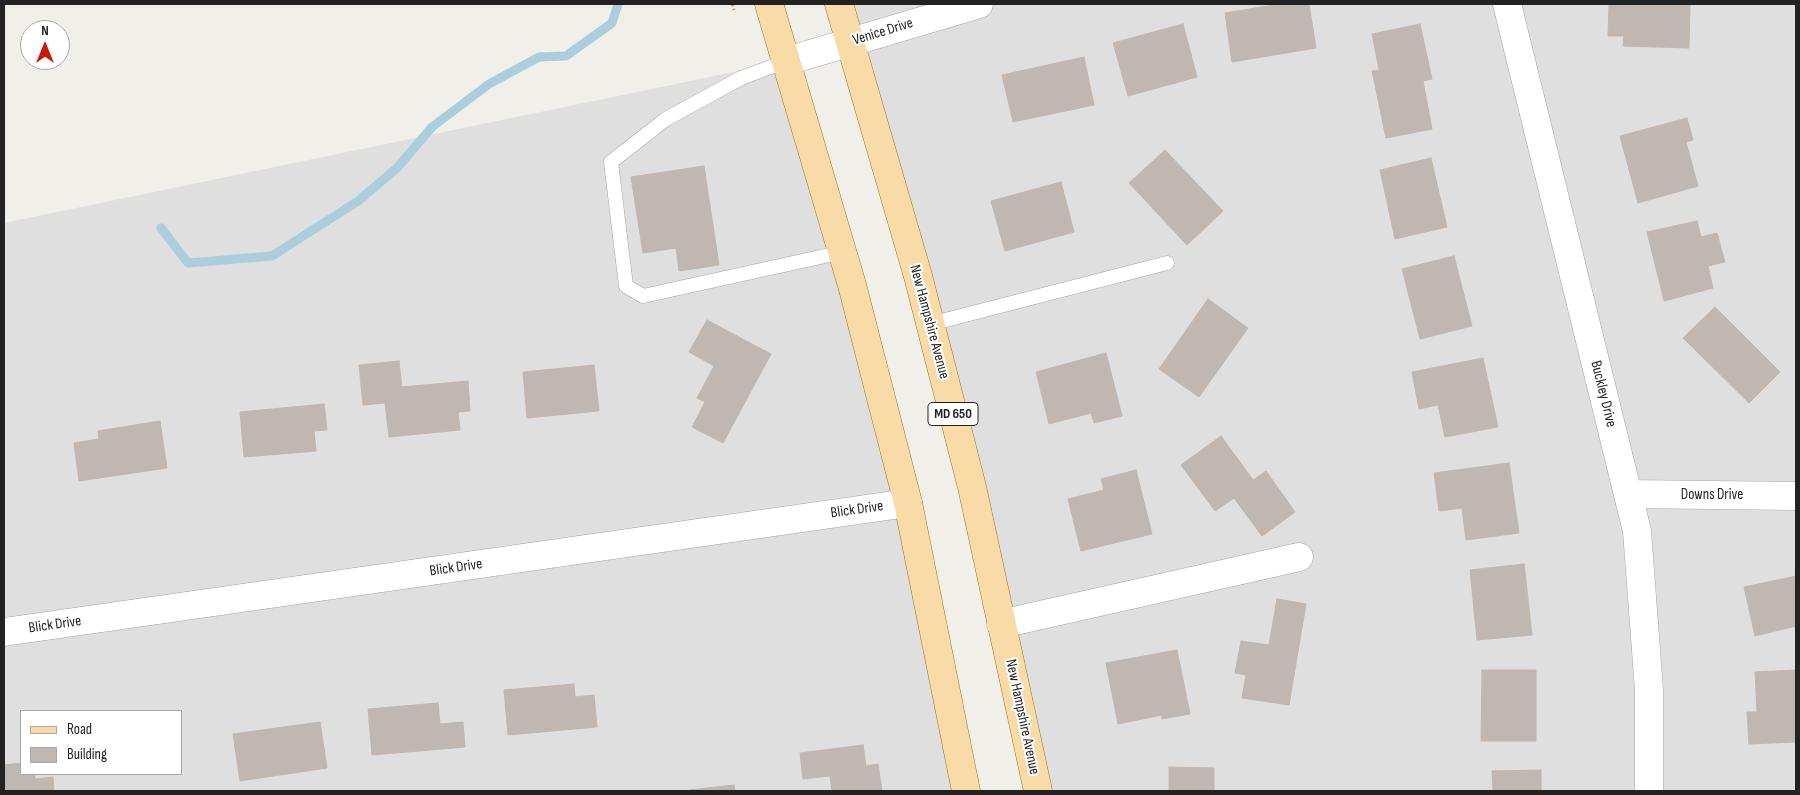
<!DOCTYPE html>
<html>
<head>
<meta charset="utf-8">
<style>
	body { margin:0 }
	#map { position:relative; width:1800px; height:795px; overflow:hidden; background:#f1efe9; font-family:"Sofia Sans Condensed",sans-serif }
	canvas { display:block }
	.frame { position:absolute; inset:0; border:5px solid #222; pointer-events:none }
	.legend { position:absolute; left:20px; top:710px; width:162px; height:65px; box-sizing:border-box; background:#fff; border:1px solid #a7a7a7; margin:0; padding:6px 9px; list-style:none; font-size:15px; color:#222 }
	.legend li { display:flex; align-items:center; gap:10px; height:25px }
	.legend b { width:25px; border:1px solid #a7a7a7 }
	.north { position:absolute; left:20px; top:20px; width:50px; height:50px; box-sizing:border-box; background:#fff; border:1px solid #a7a7a7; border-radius:50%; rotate:0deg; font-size:14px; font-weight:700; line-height:20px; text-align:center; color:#222 }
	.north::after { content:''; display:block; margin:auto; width:18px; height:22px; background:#ca1709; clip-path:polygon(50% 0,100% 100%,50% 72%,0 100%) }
</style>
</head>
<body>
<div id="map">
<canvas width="1800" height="795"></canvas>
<div class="frame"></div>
<ul class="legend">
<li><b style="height:6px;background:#f8dba7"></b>Road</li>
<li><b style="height:14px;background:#bfb8b2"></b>Building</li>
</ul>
<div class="north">N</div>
</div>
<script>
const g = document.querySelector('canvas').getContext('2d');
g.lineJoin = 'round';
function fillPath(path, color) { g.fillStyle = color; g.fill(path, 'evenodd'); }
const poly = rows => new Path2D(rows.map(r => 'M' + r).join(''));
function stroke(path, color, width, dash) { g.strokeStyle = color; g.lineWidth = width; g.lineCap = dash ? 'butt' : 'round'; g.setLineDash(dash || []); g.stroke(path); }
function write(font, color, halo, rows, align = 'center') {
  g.font = font + ' "Sofia Sans Condensed",sans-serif'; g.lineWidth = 4; g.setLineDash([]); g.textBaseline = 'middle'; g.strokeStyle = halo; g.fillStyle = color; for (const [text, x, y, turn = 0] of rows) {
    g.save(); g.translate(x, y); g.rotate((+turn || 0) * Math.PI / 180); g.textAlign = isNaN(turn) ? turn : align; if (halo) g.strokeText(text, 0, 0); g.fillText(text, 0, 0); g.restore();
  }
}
const residential = poly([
	[839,4,1796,4,1796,791,1038,791],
	[787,61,966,791,4,791,4,223],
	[21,711,181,711,181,774,21,774]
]);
const stream = poly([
	[161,228,188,263,272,256,358,201,397,168,432,127,489,84,539,57,566,56,612,23,618,4]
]);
const building = poly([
	[1280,4,1309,4,1316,48,1232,62,1225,13,1280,4],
	[1609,4,1690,4,1689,48,1623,46,1624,36,1608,36,1609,4],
	[1183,24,1197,77,1128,96,1113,43,1183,24],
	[1420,24,1432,79,1423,81,1432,129,1386,138,1372,71,1379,70,1372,34,1420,24],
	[1084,57,1094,105,1013,122,1002,75,1084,57],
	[1687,118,1693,140,1686,142,1698,186,1638,203,1620,136,1687,118],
	[1165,150,1223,211,1187,245,1129,183,1165,150],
	[1431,158,1447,227,1395,239,1380,170,1431,158],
	[704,166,719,265,679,271,676,248,643,253,631,177,704,166],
	[1061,182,1074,232,1005,251,991,201,1061,182],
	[1697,221,1701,237,1717,233,1725,262,1708,266,1713,288,1664,301,1647,232,1697,221],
	[1454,256,1472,326,1420,339,1402,269,1454,256],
	[1208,299,1248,328,1199,397,1159,369,1208,299],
	[1715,307,1780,372,1749,403,1683,338,1715,307],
	[707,320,771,354,723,443,692,427,705,402,697,398,714,366,689,352,707,320],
	[1106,353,1122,416,1094,423,1091,413,1049,424,1036,372,1106,353],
	[1483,358,1498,427,1445,437,1438,405,1419,409,1412,372,1483,358],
	[399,361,402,387,468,381,470,411,458,412,460,430,389,437,385,403,363,405,359,365,399,361],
	[594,365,599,411,527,418,523,372,594,365],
	[324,404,327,430,314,431,316,451,244,457,240,412,324,404],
	[160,421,167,468,79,481,74,443,99,439,98,431,160,421],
	[1221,436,1253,480,1266,471,1295,512,1262,536,1234,498,1215,511,1181,465,1221,436],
	[1509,463,1519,533,1466,540,1462,508,1439,511,1434,473,1509,463],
	[1136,470,1152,534,1081,551,1068,499,1104,490,1101,479,1136,470],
	[1524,564,1532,635,1477,640,1470,570,1524,564],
	[1796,576,1796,626,1755,636,1744,587,1796,576],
	[1277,599,1306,604,1289,705,1242,698,1246,675,1235,673,1241,641,1269,645,1277,599],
	[1177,650,1190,714,1162,719,1162,715,1118,724,1106,663,1177,650],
	[1482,670,1536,670,1536,741,1481,741,1482,670],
	[1796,670,1796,742,1749,744,1747,712,1757,712,1755,672,1796,670],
	[574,684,575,697,594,695,597,727,508,735,504,690,574,684],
	[438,703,440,724,463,722,465,747,372,755,368,709,438,703],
	[320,722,327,768,240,781,233,734,320,722],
	[863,745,866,766,878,764,882,791,832,791,830,776,803,779,800,753,863,745],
	[21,763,21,774,35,774,35,779,53,777,54,791,4,791,4,765,21,763],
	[1169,767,1214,768,1214,791,1169,791,1169,767],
	[1541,770,1541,791,1493,791,1492,771,1541,770],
	[734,785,735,791,689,791,689,790,734,785]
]);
const path = poly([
	[732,4,734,10]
]);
const lane = poly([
	[787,61,741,78,666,119,611,162,626,286,643,296,843,252],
	[930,324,1167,263]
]);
const street = poly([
	[1507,4,1637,531,1649,690,1649,791],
	[787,61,979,4],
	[1628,494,1796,496],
	[1001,624,1299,557],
	[4,632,908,503]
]);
const primary = poly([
	[769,4,852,285,908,503,966,791],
	[839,4,918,276,972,487,1038,791]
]);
const shields = [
	[953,414,50]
];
const shieldNames = [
	["MD 650",953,414]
];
const streetNames = [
	["Venice Drive",883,32,-17],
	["New Hampshire Avenue",929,322,75],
	["Buckley Drive",1603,394,76],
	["Downs Drive",1712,495],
	["Blick Drive",857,510,-8],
	["Blick Drive",456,568,-8],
	["Blick Drive",55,625,-8],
	["New Hampshire Avenue",1022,717,78]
];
fillPath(residential, '#e0dfdf');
stroke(stream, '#accedc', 9);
fillPath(building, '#bfb8b2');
stroke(building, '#c3b7ac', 1);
stroke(lane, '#a6a6a6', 15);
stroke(street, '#a6a6a6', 29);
stroke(primary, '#987207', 29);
stroke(path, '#f48d77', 3, [2.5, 2.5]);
stroke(lane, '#fff', 14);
stroke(street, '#fff', 28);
stroke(primary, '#f8dba7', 28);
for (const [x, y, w] of shields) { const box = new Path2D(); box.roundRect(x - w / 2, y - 11.5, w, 23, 4); g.fillStyle = '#fff'; g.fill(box); stroke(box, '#222', 1); }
write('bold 14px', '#222', null, shieldNames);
write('15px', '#222', '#fff', streetNames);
</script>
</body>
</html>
